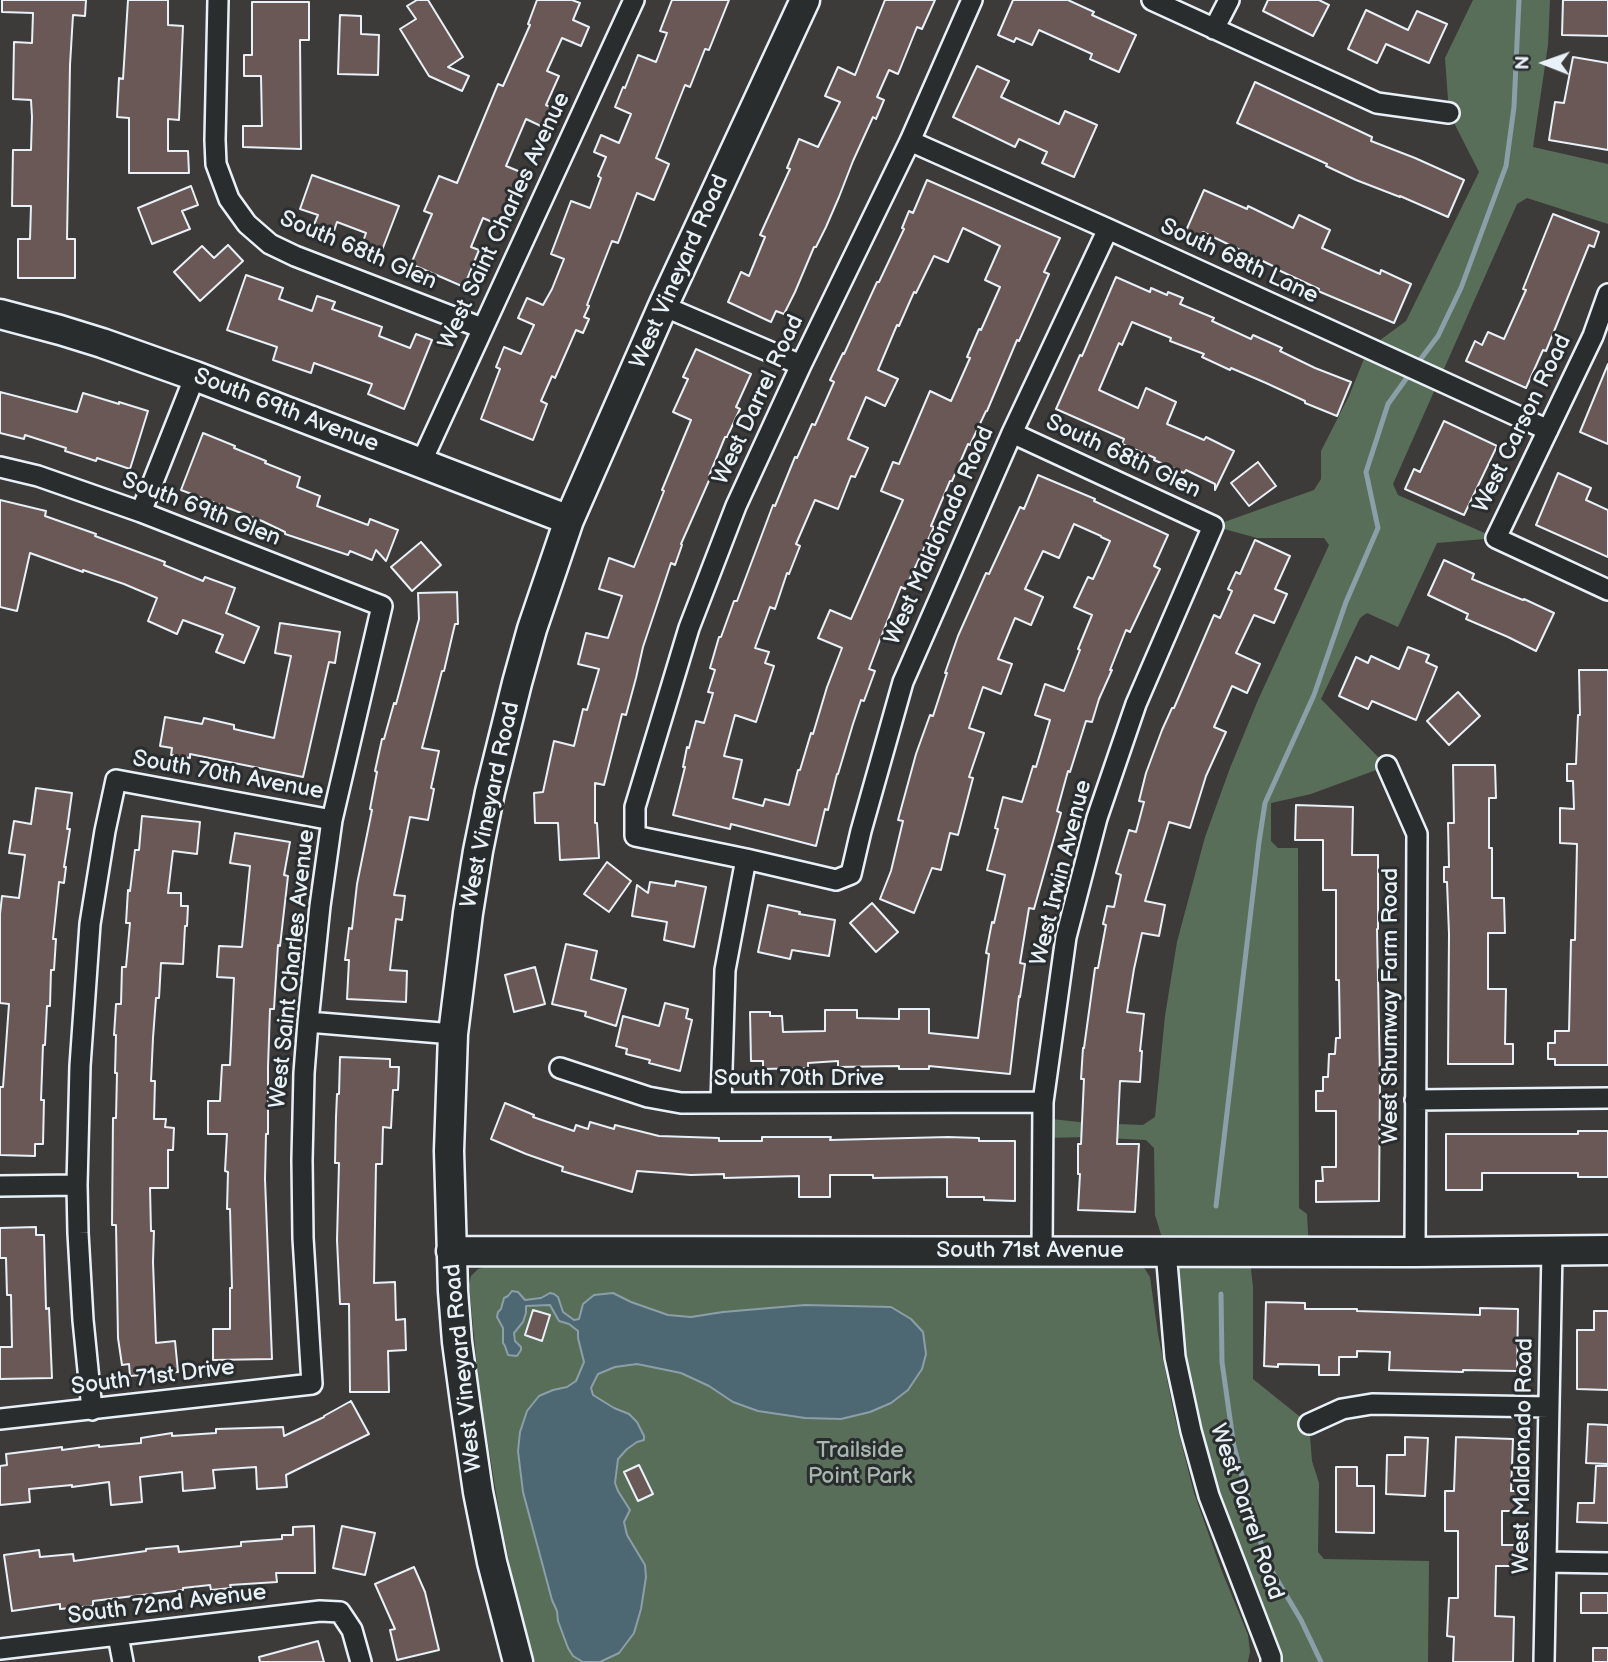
<!DOCTYPE html>
<html>
<head>
<meta charset="utf-8">
<style>
	body { margin:0 }
	#map { position:relative; width:1608px; height:1662px; overflow:hidden; background:#3d3a3a; font-family:"Balsamiq Sans",sans-serif }
	canvas { display:block }
	.north { position:absolute; left:1510px; top:28px; width:70px; height:70px; -webkit-text-stroke:5px #2a2d2e; paint-order:stroke; rotate:271deg; font-size:19px; font-weight:700; line-height:28px; text-align:center; color:#e8f1f8 }
	.north::after { content:''; display:block; margin:auto; width:24px; height:32px; background:#e8f1f8; clip-path:polygon(50% 0,100% 100%,50% 72%,0 100%) }
</style>
</head>
<body>
<div id="map">
<canvas width="1608" height="1662"></canvas>
<div class="north">N</div>
</div>
<script>
const g = document.querySelector('canvas').getContext('2d');
g.lineJoin = 'round';
function fillPath(path, color) { g.fillStyle = color; g.fill(path, 'evenodd'); }
const poly = rows => new Path2D(rows.map(r => 'M' + r).join(''));
function stroke(path, color, width, dash) { g.strokeStyle = color; g.lineWidth = width; g.lineCap = dash ? 'butt' : 'round'; g.setLineDash(dash || []); g.stroke(path); }
function write(font, color, halo, rows, align = 'center') {
  g.font = font + ' "Balsamiq Sans",sans-serif'; g.lineWidth = 6; g.setLineDash([]); g.textBaseline = 'middle'; g.strokeStyle = halo; g.fillStyle = color; for (const [text, x, y, turn = 0] of rows) {
    g.save(); g.translate(x, y); g.rotate((+turn || 0) * Math.PI / 180); g.textAlign = isNaN(turn) ? turn : align; if (halo) g.strokeText(text, 0, 0); g.fillText(text, 0, 0); g.restore();
  }
}
const green = poly([
	[1473,0,1550,0,1548,45,1533,147,1608,164,1608,224,1527,198,1517,204,1393,484,1398,495,1496,538,1437,543,1398,627,1367,613,1360,618,1321,699,1387,766,1311,794,1271,803,1271,841,1278,848,1298,848,1299,1208,1307,1214,1309,1251,1249,1252,1253,1287,1253,1379,1309,1424,1312,1461,1319,1483,1318,1552,1324,1559,1429,1561,1428,1662,1271,1662,1191,1431,1166,1251,1155,1215,1154,1148,1146,1140,1086,1137,1044,1138,1043,1118,1088,1123,1143,1125,1155,1117,1165,1016,1177,942,1205,837,1230,768,1258,700,1329,545,1324,538,1257,538,1213,526,1314,490,1321,479,1321,451,1349,396,1368,349,1406,321,1479,172,1449,113,1445,58],
	[485,1267,1142,1267,1145,1269,1150,1277,1158,1334,1174,1414,1194,1493,1221,1569,1248,1635,1250,1652,1248,1661,1248,1662,534,1662,517,1599,500,1517,480,1396,469,1285,471,1276,478,1269]
]);
const water = poly([
	[512,1291,518,1292,525,1300,541,1298,550,1293,554,1294,558,1297,563,1312,574,1320,579,1319,583,1304,594,1295,613,1293,631,1302,668,1315,691,1317,723,1312,805,1305,891,1307,911,1319,923,1332,926,1354,922,1369,908,1390,891,1403,870,1412,841,1419,805,1418,758,1411,733,1402,709,1386,681,1373,637,1364,615,1367,598,1374,591,1388,593,1395,614,1408,629,1414,637,1422,644,1436,644,1440,637,1442,627,1449,618,1459,615,1483,618,1491,630,1510,624,1522,627,1535,645,1565,646,1577,641,1609,634,1633,619,1653,600,1662,583,1662,573,1656,568,1648,558,1621,557,1611,552,1600,523,1492,518,1451,520,1432,527,1411,539,1396,553,1390,567,1387,576,1381,584,1362,578,1338,578,1331,569,1324,559,1321,550,1305,526,1306,526,1313,523,1322,514,1333,515,1341,521,1347,521,1350,517,1356,508,1355,505,1346,503,1343,503,1328,497,1317,498,1312,501,1309,504,1298,508,1296,512,1291]
]);
const stream = poly([
	[1417,364,1438,336,1461,288,1506,166,1514,107,1519,0],
	[1216,1206,1259,842,1265,803,1314,695,1346,602,1378,528,1366,472,1388,404,1411,372],
	[1221,1294,1222,1362,1234,1447,1266,1561,1301,1620,1321,1662]
]);
const building = poly([
	[2,0,86,0,85,16,73,15,70,65,67,239,75,239,75,278,18,278,18,239,30,239,31,206,12,206,13,150,31,150,32,117,31,100,13,99,14,42,32,43,33,13,2,12,2,0],
	[128,0,168,0,168,25,183,26,179,120,168,119,168,151,188,151,189,173,129,173,129,118,117,117,119,78,123,79,128,0],
	[417,0,428,0,463,57,448,67,469,76,462,91,429,76,400,29,416,19,407,6,417,0],
	[537,0,572,0,580,3,573,20,589,27,581,46,562,38,547,71,559,76,546,105,552,108,543,127,526,119,506,166,523,173,499,225,483,218,471,247,479,250,464,287,411,264,432,214,424,211,439,176,457,183,498,84,503,86,530,25,528,24,537,0],
	[672,0,729,0,709,50,705,49,690,87,685,85,656,158,669,164,654,200,637,193,618,243,612,241,587,305,589,306,584,317,589,319,583,333,576,330,555,378,552,376,541,401,547,404,533,440,481,419,500,369,496,367,504,347,521,354,534,325,518,318,527,298,543,305,552,289,564,259,551,254,571,201,590,208,601,178,598,176,606,157,594,152,601,135,619,143,631,114,615,107,623,87,625,88,638,55,656,62,667,33,660,31,672,0],
	[885,0,935,0,922,29,917,27,898,74,889,70,877,97,884,100,876,119,873,117,853,161,839,197,826,227,816,247,814,247,795,292,784,314,776,311,771,322,728,302,741,272,749,276,765,237,760,235,790,169,787,168,799,139,818,147,840,102,825,96,838,67,855,75,885,0],
	[1013,0,1068,0,1094,12,1092,15,1136,35,1119,72,1090,59,1092,54,1039,30,1032,45,1016,38,1014,42,998,35,1013,0],
	[1268,0,1319,0,1329,5,1313,36,1263,11,1268,0],
	[1563,0,1608,0,1608,36,1562,35,1563,0],
	[252,2,309,2,309,40,300,40,301,149,243,147,243,126,262,126,261,76,244,76,244,55,252,55,252,2],
	[1366,10,1408,30,1417,11,1447,24,1429,63,1386,44,1377,63,1348,49,1366,10],
	[340,15,361,16,361,34,379,35,378,75,338,74,340,15],
	[1573,57,1608,63,1608,150,1549,140,1555,102,1564,103,1573,57],
	[977,66,1009,81,1001,97,1059,124,1065,111,1097,125,1074,177,1042,163,1047,152,1019,139,1015,147,953,117,977,66],
	[1255,82,1372,137,1371,141,1415,158,1464,180,1448,217,1400,196,1400,197,1356,180,1326,166,1327,164,1237,123,1255,82],
	[312,175,399,206,379,258,360,250,366,233,337,222,333,234,313,227,318,215,300,209,312,175],
	[927,180,1060,238,1044,272,1049,274,1019,341,1017,340,987,411,986,411,970,445,968,444,952,481,950,481,931,526,934,527,905,589,901,587,883,632,869,669,875,671,864,701,861,700,853,724,838,774,837,774,828,810,825,809,816,846,731,824,730,829,673,815,685,767,683,767,687,747,689,748,696,721,704,723,713,693,708,692,715,670,710,668,719,637,721,637,734,601,737,601,773,505,775,506,795,457,797,458,812,424,815,425,834,382,830,380,843,353,844,354,877,282,879,282,904,229,902,228,909,211,913,213,927,180],
	[963,228,1000,246,985,280,1000,287,981,330,979,329,967,357,970,358,951,401,930,391,899,464,893,462,881,491,903,500,851,619,830,610,818,638,842,648,827,687,813,734,811,733,800,770,798,770,789,805,765,799,763,806,733,798,742,760,724,756,735,715,756,722,774,666,765,663,769,652,755,648,770,607,775,609,787,573,789,574,800,546,796,544,815,500,838,509,851,476,855,477,868,448,848,439,866,397,885,406,898,379,878,370,897,325,899,326,914,292,916,293,934,256,948,262,963,228],
	[191,186,198,205,182,211,190,229,152,244,138,208,191,186],
	[1204,190,1247,209,1248,206,1293,228,1299,215,1330,230,1322,248,1380,274,1381,270,1411,284,1394,323,1318,291,1319,289,1274,268,1275,267,1203,232,1199,239,1185,233,1204,190],
	[1553,214,1599,232,1594,247,1589,245,1546,351,1543,350,1526,388,1466,361,1475,341,1482,345,1488,332,1504,339,1526,290,1523,289,1553,214],
	[228,245,243,261,200,301,174,272,202,246,214,258,228,245],
	[246,275,283,288,279,299,312,311,317,296,335,302,332,309,382,327,379,336,410,348,416,334,432,340,404,409,368,394,372,384,314,363,311,373,273,360,277,347,227,330,246,275],
	[1116,277,1150,292,1151,288,1167,295,1168,292,1183,298,1180,304,1214,318,1212,321,1251,339,1253,335,1282,348,1280,351,1315,368,1351,382,1337,416,1305,403,1305,401,1266,383,1231,368,1230,370,1202,357,1204,354,1170,341,1171,338,1132,322,1122,345,1119,343,1099,390,1138,408,1146,388,1176,402,1167,424,1204,440,1206,437,1234,451,1215,490,1215,484,1186,470,1184,473,1154,460,1155,458,1122,444,1124,439,1056,409,1080,355,1082,356,1116,277],
	[696,349,751,374,736,407,740,409,727,437,725,437,709,476,711,476,681,544,682,545,675,565,671,563,643,647,636,678,626,715,622,714,604,785,595,783,595,823,597,823,599,858,560,860,558,823,535,823,534,793,543,792,554,741,574,746,583,709,587,710,599,669,578,664,586,633,608,638,622,596,599,589,609,558,634,567,664,491,662,490,691,420,673,412,688,379,683,377,696,349],
	[1608,364,1608,444,1580,432,1608,364],
	[0,392,77,412,83,393,119,404,119,402,148,411,130,469,97,458,96,461,65,451,66,448,25,435,24,439,0,433,0,392],
	[1444,421,1497,446,1464,515,1405,489,1414,469,1420,472,1444,421],
	[203,433,235,446,234,448,266,461,265,463,300,477,297,487,320,496,317,506,368,525,370,519,398,530,386,561,376,550,372,560,350,551,348,555,285,534,285,532,262,521,181,490,203,433],
	[1258,462,1276,486,1249,506,1231,483,1258,462],
	[1558,473,1591,488,1586,500,1608,510,1608,557,1536,525,1558,473],
	[1038,475,1095,499,1094,501,1168,535,1154,566,1160,569,1130,632,1126,630,1110,670,1112,670,1099,699,1092,722,1086,721,1070,772,1068,771,1057,811,1061,813,1034,909,1029,908,1020,963,1025,964,1020,997,1019,996,1010,1074,929,1066,929,1069,899,1069,899,1066,838,1067,838,1061,808,1063,808,1068,763,1069,763,1061,751,1061,750,1012,770,1012,770,1016,782,1016,783,1032,825,1031,825,1010,857,1010,857,1018,899,1019,899,1009,929,1009,929,1033,978,1038,989,954,986,953,992,922,994,923,1005,875,987,870,998,829,995,828,1003,797,1022,802,1033,766,1036,767,1050,720,1035,715,1045,684,1064,691,1080,650,1078,649,1092,615,1074,607,1088,577,1093,579,1110,541,1101,537,1101,536,1074,524,1059,558,1043,551,1025,589,1043,597,1031,625,1015,618,998,659,1012,664,1001,694,983,687,969,728,984,733,969,777,973,778,958,835,950,833,941,870,932,868,914,913,880,899,891,871,903,821,898,820,916,754,930,715,933,716,947,673,945,673,958,636,986,573,989,574,1020,507,1024,509,1038,475],
	[0,500,46,511,45,516,96,534,95,536,165,562,164,565,203,581,205,577,235,588,226,613,259,627,244,663,216,652,223,635,183,620,177,634,148,621,157,598,124,584,83,570,83,572,30,553,17,611,0,607,0,500],
	[1255,540,1290,556,1275,589,1287,594,1274,623,1254,615,1236,653,1260,664,1247,693,1232,686,1214,727,1226,732,1206,776,1190,828,1169,822,1145,901,1165,905,1159,936,1142,933,1134,969,1127,1012,1144,1014,1140,1051,1142,1051,1140,1082,1120,1081,1117,1144,1139,1144,1135,1212,1078,1210,1080,1174,1078,1174,1078,1144,1081,1144,1084,1079,1081,1079,1083,1048,1084,1048,1095,968,1098,968,1106,925,1103,924,1107,906,1114,907,1121,875,1116,873,1129,830,1136,832,1144,802,1139,801,1146,773,1162,730,1172,708,1174,708,1214,615,1220,618,1232,591,1228,589,1236,572,1240,574,1255,540],
	[421,542,441,565,412,591,391,567,421,542],
	[1444,560,1474,574,1472,579,1523,600,1524,599,1554,613,1536,651,1508,637,1466,619,1468,614,1428,595,1444,560],
	[457,592,458,624,455,624,444,671,442,671,422,748,439,751,431,788,434,789,428,820,410,817,394,895,405,896,402,920,396,919,390,970,407,971,406,1002,347,999,349,960,345,960,349,928,352,929,357,884,372,810,370,809,377,772,375,771,382,739,384,739,394,703,396,704,419,619,418,593,457,592],
	[280,623,340,632,335,663,329,662,303,777,190,754,190,758,171,755,172,748,160,746,165,717,202,724,204,718,234,725,234,729,274,738,291,656,275,653,280,623],
	[1408,647,1429,655,1426,662,1437,667,1416,720,1372,701,1368,709,1339,696,1356,657,1368,663,1371,656,1399,669,1408,647],
	[1579,670,1608,670,1608,1065,1555,1065,1555,1059,1548,1059,1548,1043,1555,1043,1555,1031,1569,1031,1571,940,1575,940,1577,844,1560,843,1560,808,1574,809,1573,781,1567,781,1567,764,1576,764,1578,715,1580,715,1579,670],
	[1458,692,1480,716,1449,745,1427,721,1458,692],
	[1453,765,1495,765,1496,798,1489,798,1489,848,1492,848,1492,898,1504,898,1505,933,1488,933,1488,989,1506,989,1505,1044,1513,1044,1513,1064,1448,1064,1449,934,1447,882,1444,882,1444,867,1449,867,1448,823,1454,823,1453,765],
	[36,788,72,793,67,829,70,829,64,867,66,867,64,883,59,882,53,939,56,939,54,970,51,970,50,1006,47,1006,45,1045,43,1045,41,1100,44,1100,43,1144,35,1144,35,1156,0,1155,0,1087,3,1087,9,1004,0,1003,0,914,2,896,19,898,25,855,9,853,14,821,31,824,36,788],
	[1296,805,1353,807,1352,855,1378,855,1378,929,1377,929,1380,1077,1379,1201,1316,1202,1316,1181,1323,1181,1322,1167,1336,1167,1336,1111,1316,1111,1316,1091,1323,1091,1323,1077,1328,1077,1329,1054,1335,1054,1336,1038,1340,1038,1339,980,1336,980,1336,890,1323,890,1323,840,1295,840,1296,805],
	[142,816,200,822,197,854,173,851,168,893,181,893,181,906,188,906,187,926,185,926,183,964,161,963,159,998,156,998,153,1038,151,1081,155,1081,154,1119,166,1119,165,1127,174,1128,173,1150,168,1150,168,1188,150,1188,151,1231,154,1231,153,1262,156,1343,175,1341,178,1372,130,1376,129,1364,122,1365,118,1338,116,1225,112,1225,113,1118,116,1118,117,1073,115,1073,116,1035,114,1035,116,1004,121,1004,122,967,126,967,130,923,126,923,128,890,130,891,135,850,139,850,142,816],
	[235,833,290,842,284,875,288,876,280,946,278,945,274,1009,270,1009,268,1067,268,1134,266,1134,265,1179,272,1359,213,1360,213,1329,230,1329,230,1288,232,1288,230,1209,227,1209,228,1172,225,1171,227,1134,208,1134,208,1101,220,1101,222,1065,230,1065,234,978,217,977,219,946,242,947,250,866,230,863,235,833],
	[607,862,631,881,609,912,584,894,607,862],
	[676,881,706,887,694,947,664,940,667,922,632,916,637,885,648,893,650,882,675,886,676,881],
	[872,903,898,932,876,952,850,923,872,903],
	[768,905,800,912,799,914,835,920,829,956,792,950,790,959,758,952,768,905],
	[566,944,597,951,591,979,626,989,616,1026,585,1016,586,1012,552,1004,566,944],
	[535,967,545,1004,514,1012,505,975,535,967],
	[665,1003,688,1009,686,1018,692,1020,680,1071,649,1063,650,1060,626,1054,627,1049,616,1046,623,1016,659,1026,665,1003],
	[340,1057,390,1059,390,1067,399,1067,398,1090,393,1090,391,1128,383,1127,382,1164,376,1164,374,1283,395,1282,396,1320,405,1319,406,1350,388,1351,389,1392,350,1392,349,1304,340,1304,337,1240,339,1163,335,1163,336,1117,337,1094,339,1094,340,1057],
	[505,1103,534,1115,533,1117,574,1131,576,1125,588,1129,590,1122,614,1129,615,1125,659,1136,719,1138,719,1141,762,1141,762,1137,831,1137,830,1140,948,1137,979,1138,979,1141,1015,1141,1015,1201,984,1200,984,1197,947,1197,947,1177,873,1178,873,1175,830,1175,830,1197,799,1197,799,1176,724,1178,724,1174,691,1175,637,1171,632,1192,562,1171,563,1167,526,1154,491,1139,505,1103],
	[1578,1131,1608,1131,1608,1177,1578,1177,1578,1173,1482,1173,1482,1190,1446,1190,1446,1134,1578,1134,1578,1131],
	[36,1227,36,1235,44,1235,46,1309,49,1308,52,1378,0,1379,0,1347,12,1347,11,1295,7,1295,6,1258,0,1258,0,1228,36,1227],
	[1266,1302,1305,1303,1305,1309,1357,1309,1357,1311,1480,1315,1480,1308,1518,1309,1517,1371,1463,1370,1463,1372,1389,1370,1390,1352,1357,1351,1357,1357,1339,1357,1339,1375,1319,1375,1319,1365,1278,1364,1278,1367,1264,1366,1266,1302],
	[533,1310,550,1315,542,1341,525,1335,533,1310],
	[1594,1311,1608,1311,1608,1390,1577,1389,1577,1330,1594,1330,1594,1311],
	[351,1401,369,1434,286,1475,287,1487,257,1489,256,1467,213,1470,215,1488,183,1491,182,1472,140,1477,142,1502,111,1505,109,1482,72,1487,72,1485,29,1489,30,1502,0,1505,0,1466,7,1465,6,1454,62,1447,62,1450,99,1445,99,1447,141,1443,141,1438,172,1433,172,1436,216,1433,216,1429,283,1427,284,1436,324,1417,324,1416,351,1401],
	[1588,1424,1608,1425,1608,1464,1586,1463,1588,1424],
	[1405,1437,1428,1438,1425,1496,1386,1494,1387,1455,1405,1455,1405,1437],
	[1456,1437,1513,1439,1511,1491,1519,1491,1519,1511,1502,1511,1502,1545,1516,1545,1516,1566,1496,1566,1495,1616,1514,1617,1513,1662,1453,1662,1454,1637,1447,1636,1449,1598,1458,1598,1458,1531,1445,1531,1445,1491,1454,1491,1456,1437],
	[639,1465,653,1494,638,1501,624,1472,639,1465],
	[1596,1466,1608,1466,1608,1523,1577,1522,1578,1503,1594,1503,1596,1466],
	[1336,1467,1357,1467,1357,1486,1374,1486,1374,1533,1336,1532,1336,1467],
	[314,1526,315,1573,276,1573,277,1582,230,1585,231,1588,211,1590,210,1585,183,1588,183,1590,93,1601,93,1606,60,1609,60,1604,12,1611,4,1555,39,1550,40,1557,73,1554,74,1561,146,1551,146,1549,178,1546,179,1552,241,1546,241,1542,282,1539,282,1535,293,1535,293,1527,314,1526],
	[342,1526,375,1533,365,1575,333,1568,342,1526],
	[414,1567,425,1592,439,1650,397,1660,390,1630,395,1629,375,1584,414,1567],
	[1581,1593,1608,1593,1608,1613,1581,1613,1581,1593],
	[318,1641,324,1662,260,1662,259,1657,318,1641],
	[1593,1648,1608,1648,1608,1662,1593,1662,1593,1648]
]);
const street = poly([
	[218,0,215,140,216,164,229,199,247,224,270,244,295,256,482,328],
	[972,0,910,141,801,365,736,506,689,628,635,807,635,836,746,859,836,880,851,874,861,831,903,682,1012,433,1108,229],
	[1152,0,1377,103,1449,113],
	[1214,29,1229,0],
	[910,141,1108,229,1548,430],
	[1608,294,1593,336,1496,538,1608,590],
	[663,306,801,365],
	[1012,433,1213,526,1136,704,1097,818,1066,937,1043,1102,1042,1250],
	[421,463,634,0],
	[0,467,38,476,141,512,382,606,332,820,320,906,308,1022,304,1073,302,1160,303,1238,312,1384,0,1419],
	[141,512,195,376],
	[1387,766,1417,834,1415,1252],
	[308,1022,453,1034],
	[560,1068,648,1097,681,1103,1043,1102],
	[1415,1100,1608,1098],
	[721,1103,725,970,746,859],
	[0,1186,77,1185],
	[1166,1251,1175,1357,1191,1431,1209,1496,1271,1657,1271,1662],
	[92,1410,83,1320,78,1233,77,1185,80,1066,90,924,105,831,116,780,332,820],
	[1309,1424,1342,1409,1372,1404,1549,1407],
	[1546,1562,1608,1563],
	[118,1636,123,1662],
	[0,1649,320,1611,340,1612,352,1630,361,1662],
	[1544,1662,1552,1250]
]);
const secondary = poly([
	[0,314,60,330,102,343,195,376,569,520],
	[451,1251,1415,1252,1608,1250],
	[518,1662,492,1562,478,1492,466,1409,457,1342,453,1291,449,1151,453,1034,468,913,478,851,490,792,517,683,532,629,569,520,663,306,805,0]
]);
const streetNames = [
	["West Saint Charles Avenue",505,221,-65],
	["South 68th Glen",358,251,23],
	["South 68th Lane",1239,262,25],
	["West Vineyard Road",680,272,-66],
	["West Darrel Road",759,400,-65],
	["South 69th Avenue",286,411,21],
	["West Carson Road",1523,424,-64],
	["South 68th Glen",1123,457,25],
	["South 69th Glen",201,510,21],
	["West Maldonado Road",940,536,-66],
	["South 70th Avenue",228,776,10],
	["West Vineyard Road",491,805,-78],
	["West Irwin Avenue",1062,873,-76],
	["West Saint Charles Avenue",293,969,-84],
	["West Shumway Farm Road",1391,1006,-90],
	["South 70th Drive",799,1079],
	["South 71st Avenue",1030,1251],
	["West Vineyard Road",464,1368,-96],
	["South 71st Drive",153,1378,-7],
	["West Maldonado Road",1524,1456,-89],
	["West Darrel Road",1246,1512,71],
	["South 72nd Avenue",167,1605,-7]
];
const parkNames = [
	["Trailside",860,1451],
	["Point Park",860,1477]
];
fillPath(green, '#596e59');
fillPath(water, '#4d6872');
stroke(water, '#8b9fa8', 2);
stroke(stream, '#8b9fa8', 5);
fillPath(building, '#6a5856');
stroke(building, '#e8f1f8', 2);
stroke(street, '#e8f1f8', 24);
stroke(secondary, '#e8f1f8', 33);
stroke(street, '#2a2d2e', 19);
stroke(secondary, '#2a2d2e', 28);
write('23px', '#e8f1f8', '#2a2d2e', streetNames);
write('23px', '#a8b6b0', '#2a2d2e', parkNames);
</script>
</body>
</html>
